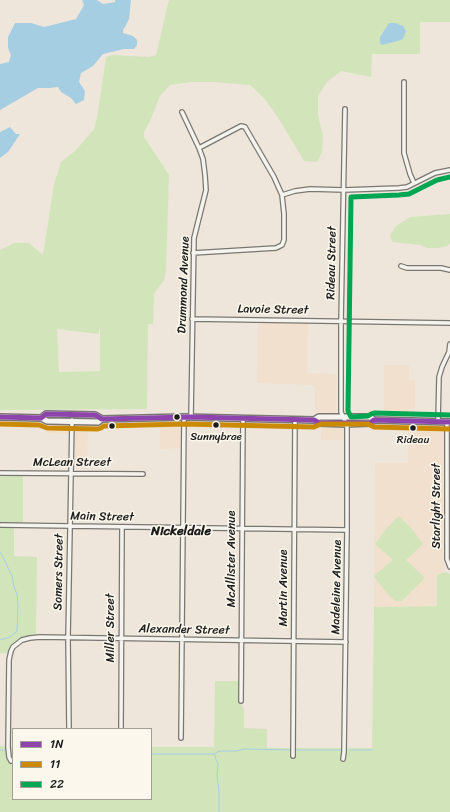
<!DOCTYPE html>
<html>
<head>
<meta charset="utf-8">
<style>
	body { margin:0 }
	#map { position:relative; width:450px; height:812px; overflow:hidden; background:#eee6db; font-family:Sriracha,sans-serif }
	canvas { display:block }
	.legend { position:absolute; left:12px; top:728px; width:140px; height:72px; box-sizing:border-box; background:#fbf7ec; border:1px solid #a29f99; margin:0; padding:5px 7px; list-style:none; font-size:12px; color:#1c1c1c }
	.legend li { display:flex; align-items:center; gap:8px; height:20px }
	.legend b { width:20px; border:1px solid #a29f99 }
</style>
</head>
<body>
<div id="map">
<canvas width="450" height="812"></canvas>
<ul class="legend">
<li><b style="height:5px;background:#8e44ad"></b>1N</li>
<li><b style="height:5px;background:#cb8a06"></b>11</li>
<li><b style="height:5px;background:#00a651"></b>22</li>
</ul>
</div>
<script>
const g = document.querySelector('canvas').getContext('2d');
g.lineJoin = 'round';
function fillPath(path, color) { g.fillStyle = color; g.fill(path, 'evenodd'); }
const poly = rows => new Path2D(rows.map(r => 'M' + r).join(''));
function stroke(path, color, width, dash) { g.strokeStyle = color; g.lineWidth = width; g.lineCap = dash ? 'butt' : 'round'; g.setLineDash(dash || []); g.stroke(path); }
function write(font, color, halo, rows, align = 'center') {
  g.font = font + ' Sriracha,sans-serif'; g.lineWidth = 3; g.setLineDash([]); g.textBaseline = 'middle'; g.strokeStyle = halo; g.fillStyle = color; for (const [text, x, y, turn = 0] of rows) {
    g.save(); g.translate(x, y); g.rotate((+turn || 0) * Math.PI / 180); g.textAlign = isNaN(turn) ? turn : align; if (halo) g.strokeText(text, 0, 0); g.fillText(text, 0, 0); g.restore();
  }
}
const built = poly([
	[308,322,307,373,337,374,336,413,315,412,315,385,257,383,258,323],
	[384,365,409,365,409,380,415,380,415,414,384,414],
	[48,424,88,425,87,469,75,468,75,434,48,433],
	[160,425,181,425,181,448,160,449],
	[321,425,343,426,345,440,321,440],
	[408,426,444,427,445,465,443,560,445,572,437,575,437,606,374,607,375,463,408,463]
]);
const green = poly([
	[169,0,450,0,450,22,420,22,420,54,372,54,371,77,341,71,327,82,318,96,318,114,323,138,322,152,317,162,304,161,279,119,264,98,250,85,213,82,191,82,170,85,160,96,151,119,144,132,144,137,169,175,166,270,164,280,154,294,153,324,148,324,147,409,0,410,0,250,14,243,29,243,43,255,54,184,61,162,76,150,94,129,97,118,106,57,112,55,149,57,156,55],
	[100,326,100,371,59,372,57,329,98,334],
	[450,214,450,243,448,246,439,248,427,248,420,245,392,242,390,235,396,226,410,217],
	[0,473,23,473,23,526,14,526,14,556,37,557,36,637,22,640,10,653,0,653],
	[399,516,412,529,423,544,406,560,424,577,423,580,402,601,395,601,385,591,374,576,393,560,375,544,386,529],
	[445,572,450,574,450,812,0,812,0,746,13,746,13,799,151,799,151,747,214,747,215,681,241,681,241,703,244,709,244,728,267,729,267,748,372,748,374,607,437,606,437,575]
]);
const water = poly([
	[82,0,97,0,103,4,115,2,115,0,131,0,129,19,126,25,123,30,123,33,133,36,137,40,137,45,134,49,124,49,103,54,93,66,81,73,79,82,85,91,84,100,76,104,71,98,61,92,58,87,50,88,38,88,0,110,0,64,9,62,11,55,8,48,8,37,15,23,31,23,44,27,76,19,84,5],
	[389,23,395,23,403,26,406,31,403,39,398,41,382,45,380,43,380,37],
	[10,127,16,134,20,134,8,152,0,158,0,132]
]);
const stream = poly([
	[0,552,2,555,12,576,14,587,17,594,18,605,17,631,15,633,10,637,0,640],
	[0,750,5,750],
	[297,750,342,750],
	[350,750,372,750],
	[151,754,215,754,217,752,221,751,236,751,245,749,291,750],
	[215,755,216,760,218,764,217,775,219,792,219,812]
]);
const minor = poly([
	[404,82,404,153,410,174,414,183],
	[182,112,199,148,203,159,205,175,206,190,194,238,191,417],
	[282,195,295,191,310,189,344,190,399,188,407,187,435,173,450,170],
	[193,253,276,248,282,245,284,240,284,214,282,195,274,177,245,127,241,126,199,148],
	[401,266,407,268,441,268,450,270],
	[192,319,450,323],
	[438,422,439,377,442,367,449,352,450,344],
	[447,422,447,559,450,567],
	[0,473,143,474],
	[1,525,347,530],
	[241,701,243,418],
	[69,729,68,638,72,420],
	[121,729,122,527],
	[181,738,184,417],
	[293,756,295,419],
	[343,759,344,752,347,530,347,426,341,412,341,322,345,109],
	[11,761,9,757,8,747,9,660,11,651,13,647,22,640,30,638,40,637,346,642]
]);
const secondary = poly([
	[0,417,41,418,47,421,98,422,102,419,184,417,314,420,319,417,370,417,374,420,450,422],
	[41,418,46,414,95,415,102,419],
	[314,420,319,423,346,424,370,423,374,420]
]);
const bus1 = poly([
	[0,417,41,418,46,414,95,415,102,419,191,417,314,420,319,423,370,423,374,420,450,422]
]);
const bus2 = poly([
	[0,424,39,425,47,428,98,429,101,428,104,426,184,424,314,427,321,424,368,424,374,427,450,429]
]);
const bus3 = poly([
	[450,177,437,180,409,194,399,195,351,197,348,411,351,417,368,416,371,414,374,413,450,415]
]);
const markers = [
	[177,417,3.5,"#1c1c1c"],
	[216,425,3.5,"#1c1c1c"],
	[112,426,3.5,"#1c1c1c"],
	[413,428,3.5,"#1c1c1c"]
];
const busNames = [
	["Sunnybrae",216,437],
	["Rideau",413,440]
];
const streetNames = [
	["Rideau Street",332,263,-89],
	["Drummond Avenue",184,285,-88],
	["Lavoie Street",273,310,1],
	["McLean Street",72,463],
	["Starlight Street",437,506,-90],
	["Main Street",102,517,1],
	["McAllister Avenue",232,559,-90],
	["Somers Street",59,572,-89],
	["Madeleine Avenue",337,587,-89],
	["Martin Avenue",284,588,-90],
	["Miller Street",111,628,-90],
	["Alexander Street",184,630,1]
];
const neighbourhoodNames = [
	["Nickeldale",181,532]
];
fillPath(built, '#f0e0cd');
fillPath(green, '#d2e5ba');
fillPath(water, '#a6cee3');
stroke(stream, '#a6cee3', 1);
stroke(minor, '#7a7772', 6);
stroke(secondary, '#7a7772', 8);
stroke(minor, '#f5f3ee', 3.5);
stroke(secondary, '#f5f3ee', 5);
stroke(bus1, '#8e44ad', 5);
stroke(bus2, '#cb8a06', 5);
stroke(bus3, '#00a651', 5);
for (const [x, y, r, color] of markers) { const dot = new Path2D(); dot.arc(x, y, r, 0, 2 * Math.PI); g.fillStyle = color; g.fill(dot); stroke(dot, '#fbf7ec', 1.5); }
write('11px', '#1c1c1c', '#fbf7ec', busNames);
write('12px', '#1c1c1c', '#fbf7ec', streetNames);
write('bold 13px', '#1c1c1c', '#fbf7ec', neighbourhoodNames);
</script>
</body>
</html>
